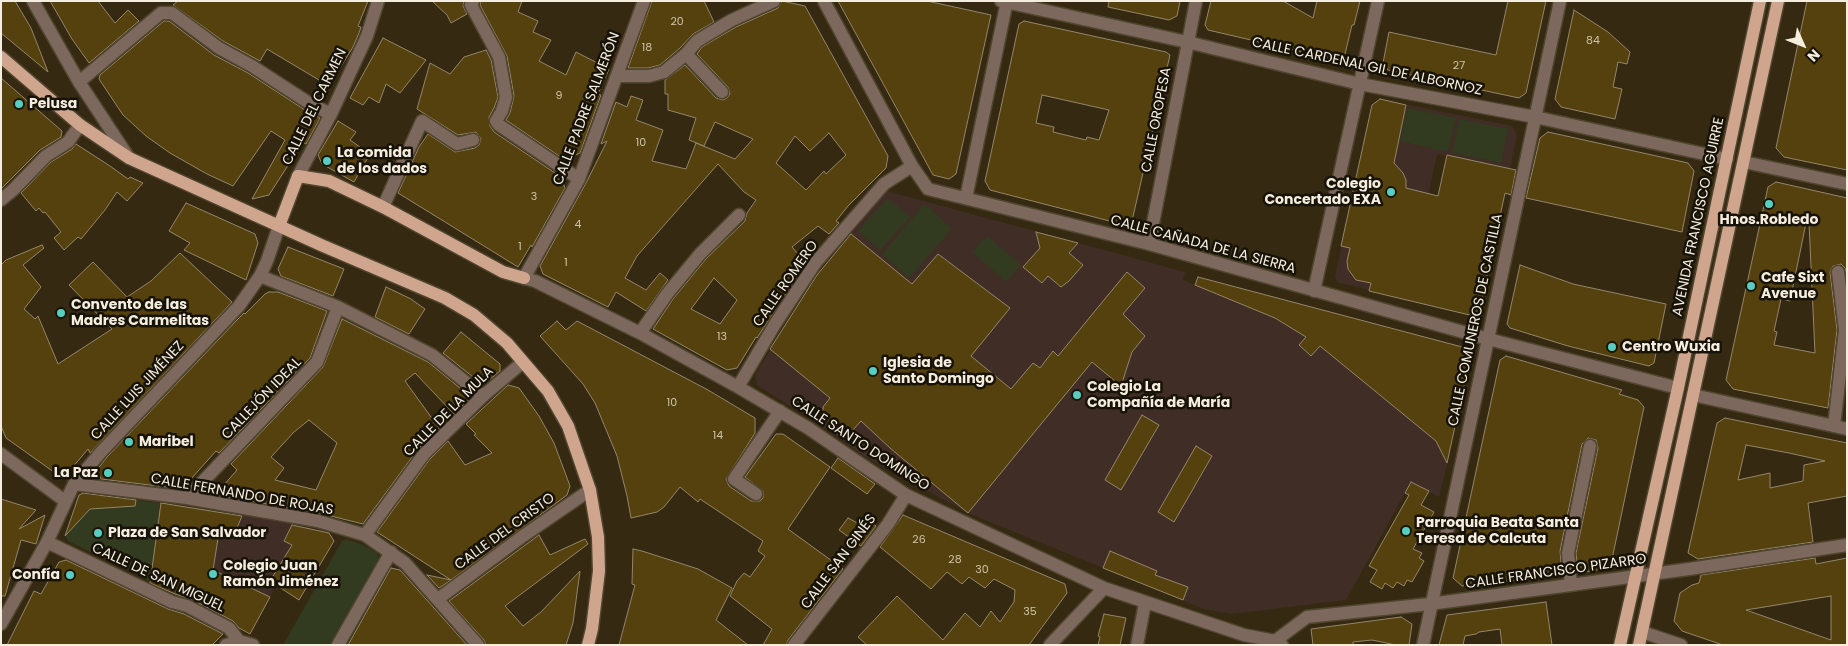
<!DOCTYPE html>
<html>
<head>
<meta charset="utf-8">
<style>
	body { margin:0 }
	#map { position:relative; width:1848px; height:646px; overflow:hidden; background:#352a11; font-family:Poppins,sans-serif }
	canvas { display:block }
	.frame { position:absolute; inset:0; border:2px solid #f5eedf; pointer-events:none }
	.north { position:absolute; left:1778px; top:20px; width:50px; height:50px; -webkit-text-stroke:4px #181309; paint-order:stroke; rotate:134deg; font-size:14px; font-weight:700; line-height:20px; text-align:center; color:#f5eedf }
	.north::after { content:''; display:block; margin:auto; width:18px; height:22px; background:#f5eedf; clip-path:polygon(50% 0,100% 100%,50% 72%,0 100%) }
</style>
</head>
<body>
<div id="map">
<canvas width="1848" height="646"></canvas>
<div class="frame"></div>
<div class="north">N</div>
</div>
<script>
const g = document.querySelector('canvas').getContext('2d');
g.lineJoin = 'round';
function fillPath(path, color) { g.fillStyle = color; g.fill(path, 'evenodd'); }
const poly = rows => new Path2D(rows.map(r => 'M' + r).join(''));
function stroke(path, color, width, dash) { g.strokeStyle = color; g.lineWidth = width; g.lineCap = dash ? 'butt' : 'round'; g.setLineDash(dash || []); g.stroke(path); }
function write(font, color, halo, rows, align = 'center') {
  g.font = font + ' Poppins,sans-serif'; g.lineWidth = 5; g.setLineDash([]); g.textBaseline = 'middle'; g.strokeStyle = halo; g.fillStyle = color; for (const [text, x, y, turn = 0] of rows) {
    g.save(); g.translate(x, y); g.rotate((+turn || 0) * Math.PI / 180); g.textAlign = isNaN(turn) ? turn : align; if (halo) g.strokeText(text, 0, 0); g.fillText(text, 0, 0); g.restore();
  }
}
const education = poly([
	[1380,99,1512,126,1517,135,1510,169,1437,154,1406,299,1337,282,1335,276,1372,105],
	[887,191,1185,272,1183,280,1275,318,1318,344,1436,441,1448,461,1439,497,1411,482,1346,600,1231,614,1204,609,968,513,862,455,830,431,757,385,755,375,817,275],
	[243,515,292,524,284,540,292,545,269,584,275,588,250,634,150,581,156,539,217,547,220,532,234,535]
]);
const green = poly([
	[1407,108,1456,118,1448,152,1400,141],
	[1459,119,1508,129,1501,163,1452,153],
	[888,198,910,217,880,250,858,231],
	[925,204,952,229,909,278,882,254],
	[987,236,1021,265,1006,282,972,252],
	[84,493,161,503,150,581,68,541,65,535,79,495],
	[347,539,363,545,377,553,379,559,330,645,283,645,342,541]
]);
const building = poly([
	[1,1,15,1,31,28,48,72,1,33,1,1],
	[50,1,98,1,115,23,128,10,139,21,89,63,72,39,50,1],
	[178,1,368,1,358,26,361,27,359,33,353,47,329,86,267,49,260,61,223,41,173,5,178,1],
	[432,1,464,1,463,6,467,14,451,23,447,15,432,1],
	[481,1,522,1,518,12,538,21,533,32,551,40,539,61,566,75,576,52,609,69,598,94,601,95,580,153,565,160,506,120,510,113,514,96,507,56,480,5,481,1],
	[652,1,704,1,714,22,693,34,680,48,660,65,648,68,628,68,652,1],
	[782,1,805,6,888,156,886,168,848,206,836,221,839,223,829,234,818,226,792,247,806,263,757,338,756,337,737,368,727,370,653,329,673,299,706,259,745,221,747,213,756,200,744,192,718,164,637,256,625,278,646,290,660,273,668,280,646,311,616,292,608,307,543,274,540,266,586,183,607,141,601,144,616,102,627,107,631,96,643,100,636,120,663,130,652,161,686,169,696,143,735,159,753,139,715,122,704,146,689,140,696,118,668,110,668,94,665,94,665,80,685,65,716,98,723,100,727,98,730,94,728,87,697,54,702,47,736,27,778,8,782,1],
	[829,133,846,155,826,174,824,171,806,190,776,163,795,136,810,151,829,133],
	[714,278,737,300,720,324,691,309,714,278],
	[838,1,927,1,991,15,956,174,949,179,933,175,838,1],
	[1109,1,1180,1,1177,16,1169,20,1108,7,1109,1],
	[1211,1,1283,1,1313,18,1317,1,1360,1,1354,25,1352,25,1345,54,1337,60,1208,30,1205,25,1211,1],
	[1508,1,1546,1,1526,93,1519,98,1388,70,1383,63,1389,32,1496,55,1508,1],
	[1807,1,1847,1,1847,170,1784,157,1776,148,1807,1],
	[1574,10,1608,32,1630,52,1627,64,1618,62,1613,87,1622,89,1615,119,1561,107,1555,99,1574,10],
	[164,21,169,21,214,55,248,73,308,112,320,118,306,144,303,142,269,195,252,199,285,140,271,131,233,186,207,174,170,153,146,136,123,115,99,79,100,75,164,21],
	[1024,21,1166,52,1170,55,1132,221,1125,225,990,190,985,181,1019,24,1024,21],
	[1042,95,1109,110,1099,140,1087,137,1086,140,1053,132,1054,127,1036,123,1042,95],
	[383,38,426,60,400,93,386,84,379,103,369,97,363,105,350,98,383,38],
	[486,50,491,60,498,97,494,108,489,117,490,126,494,132,561,177,565,188,532,247,531,245,518,267,398,193,419,147,428,134,455,152,475,148,479,145,481,139,476,132,458,135,417,109,430,63,450,74,464,57,486,50],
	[1,78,62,131,61,137,40,150,1,189,1,78],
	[1380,99,1406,105,1394,163,1403,173,1406,180,1406,188,1438,196,1447,155,1516,170,1511,195,1505,193,1478,317,1369,291,1371,283,1356,280,1348,269,1347,261,1350,248,1341,246,1372,105,1380,99],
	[338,121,356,132,350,140,370,154,354,182,322,164,318,155,338,121],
	[1548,132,1688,163,1694,171,1682,232,1526,198,1540,138,1548,132],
	[76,144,110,166,128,179,130,177,143,183,127,201,117,192,105,210,81,239,78,237,64,250,54,238,61,232,45,212,43,213,39,208,36,211,21,193,51,162,72,149,76,144],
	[1776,182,1847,198,1847,277,1845,268,1841,264,1833,266,1830,272,1837,330,1828,408,1733,389,1726,380,1768,187,1776,182],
	[1806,223,1809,223,1815,353,1774,345,1777,332,1774,331,1781,299,1790,301,1806,223],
	[186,203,255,234,258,243,246,280,184,250,190,243,169,231,186,203],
	[1036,232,1078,243,1069,253,1083,265,1069,281,1061,287,1048,276,1042,283,1023,267,1040,248,1036,232],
	[851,234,912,284,938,254,1010,308,971,356,1011,389,1033,363,1040,368,1053,351,1058,356,1127,272,1145,288,1123,314,1145,336,1132,352,1121,386,1092,362,968,513,890,448,861,421,851,432,837,434,823,422,823,407,830,398,770,349,817,275,851,234],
	[42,245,44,248,23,265,41,287,24,309,35,319,38,316,58,364,112,329,69,285,93,262,127,297,151,281,180,253,232,302,90,453,88,449,66,475,58,475,6,438,1,426,1,265,6,260,42,245],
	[288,247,344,269,333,296,281,276,278,269,288,247],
	[1520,265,1573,284,1666,304,1654,363,1649,366,1568,346,1510,328,1507,324,1520,265],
	[1198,277,1466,348,1471,353,1447,463,1436,441,1320,346,1311,356,1299,345,1306,337,1275,318,1195,285,1198,277],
	[386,287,411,299,425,309,409,334,375,317,386,287],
	[269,292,278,292,327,311,310,358,219,453,216,451,182,489,101,479,97,470,107,457,237,320,244,313,245,314,265,294,269,292],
	[342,319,428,362,471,397,454,414,415,373,405,381,439,428,418,449,363,524,319,513,215,495,237,470,231,464,323,367,342,319],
	[309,420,337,443,316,490,275,480,284,468,271,457,294,432,309,420],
	[557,321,566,330,577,321,708,390,755,418,755,433,726,479,729,486,751,501,760,501,763,498,763,491,745,477,776,434,783,434,830,467,788,529,843,569,788,640,786,645,763,645,772,629,730,596,737,581,744,573,750,577,765,556,758,551,763,541,700,499,698,502,680,487,664,507,657,512,631,518,627,496,617,456,595,403,583,384,540,336,557,321],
	[461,332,500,364,500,371,483,385,443,353,461,332],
	[1506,356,1622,390,1619,394,1638,400,1644,407,1611,564,1603,569,1578,573,1576,553,1598,448,1596,440,1588,438,1582,444,1560,551,1562,575,1462,586,1453,578,1500,360,1506,356],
	[508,385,519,388,539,416,554,443,570,486,567,495,555,504,451,580,377,532,430,459,448,441,465,465,492,453,474,435,476,434,466,424,508,385],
	[1142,415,1159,425,1121,490,1105,480,1142,415],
	[1725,418,1847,443,1847,496,1808,503,1813,542,1698,559,1688,553,1717,423,1725,418],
	[1746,445,1789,453,1825,461,1804,465,1803,481,1770,488,1770,473,1738,480,1746,445],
	[1196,446,1212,456,1174,522,1158,512,1196,446],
	[838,458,875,484,867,494,831,468,838,458],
	[1411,482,1429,491,1421,505,1434,512,1413,549,1422,553,1419,558,1424,561,1412,582,1407,580,1404,586,1397,582,1393,588,1385,583,1382,589,1370,582,1377,570,1369,566,1409,495,1405,493,1411,482],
	[83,493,136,500,135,506,90,509,65,536,79,495,83,493],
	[1,499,36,510,19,529,45,515,36,544,21,540,5,596,1,596,1,499],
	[161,503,242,516,234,535,219,532,213,570,270,597,250,634,239,628,233,621,191,599,175,594,150,583,161,503],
	[903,515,1065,584,1067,593,1029,645,867,645,858,637,897,596,943,640,965,613,980,627,991,611,1000,622,1014,602,1015,590,994,579,985,588,969,577,962,584,947,572,931,589,880,547,903,515],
	[848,518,863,526,868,519,876,526,861,546,839,530,848,518],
	[292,525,329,533,334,541,299,600,270,581,292,545,284,541,292,525],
	[539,535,550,555,585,539,588,544,505,606,523,626,541,612,580,571,573,623,566,645,486,645,484,640,449,601,539,535],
	[633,549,642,551,698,569,732,588,716,620,748,645,619,645,635,585,632,584,633,549],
	[1110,551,1157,571,1155,575,1188,587,1183,600,1103,568,1110,551],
	[1815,558,1816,564,1847,558,1847,645,1723,645,1682,631,1674,621,1680,593,1692,585,1699,583,1701,575,1815,558],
	[1831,596,1831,640,1746,610,1831,596],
	[66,560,168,609,184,614,223,634,212,645,7,645,34,591,41,594,59,562,66,560],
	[391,568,400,570,467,645,348,645,391,568],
	[427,575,451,580,439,588,427,575],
	[1546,602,1552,645,1502,645,1500,629,1479,632,1476,634,1465,636,1463,645,1439,645,1447,615,1546,602],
	[1104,614,1126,618,1120,645,1098,645,1100,637,1098,636,1104,614],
	[1401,617,1412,624,1409,645,1396,645,1372,640,1353,642,1353,645,1313,645,1311,629,1401,617]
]);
const minor = poly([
	[33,1,79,82,129,158],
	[473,1,471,5,499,57,506,97,502,111,496,121,499,125,579,179],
	[644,1,579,179,524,278,535,281,640,333,738,387,808,428,906,495,1104,588,1244,635,1275,641,1282,645],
	[824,1,912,166,928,189,1149,244,1488,339,1678,388],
	[1001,1,1187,42,1360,84,1535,117,1727,159],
	[686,54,722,92],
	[617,76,649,76,664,72,686,54,697,41,732,20,774,1],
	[79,82,161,13,172,13,219,48,252,66,312,105,331,114],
	[1744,162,1847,184],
	[298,176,331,114,367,36,378,1],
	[966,198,1007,1],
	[1,200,13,190,46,156,68,142,80,125],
	[383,207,422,121,457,144,473,140],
	[1149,244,1196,1],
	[260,276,338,307,432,355,483,396],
	[1314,291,1378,1],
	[640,333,667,294,700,254,739,215],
	[738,387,775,324,816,262,884,184,912,166],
	[1693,395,1847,429],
	[1834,426,1845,330,1838,272],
	[1,454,65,501],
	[74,484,187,498,318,521,365,535,405,563,478,645],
	[756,494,734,479,780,411],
	[187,498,317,362,338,307],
	[365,535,424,454,483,396,523,362],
	[47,542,172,602,187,606,229,628,239,641,253,645],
	[1571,585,1568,553,1590,446],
	[438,599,523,536,590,490],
	[1,624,47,542,74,484,101,452,239,306,260,276,267,261,279,226],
	[1642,632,1681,645],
	[1275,641,1307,617,1430,604,1689,569,1847,545],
	[226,645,239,641],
	[338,645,391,552],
	[794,645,888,524,906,495],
	[1050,645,1104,588],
	[1137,645,1145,603],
	[1423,645,1560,1]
]);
const major = poly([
	[1,57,80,125,129,158,321,245,445,298,474,315,507,343,548,391,568,426,590,490,598,537,599,571,592,629,588,645],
	[279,226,298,176,329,181,383,207,503,272,524,278],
	[1620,645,1678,388,1760,1],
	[1639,645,1778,1]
]);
const markers = [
	[19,104,5,"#58cec0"],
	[327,161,5,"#58cec0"],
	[1391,192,5,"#58cec0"],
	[1769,204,5,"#58cec0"],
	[1751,286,5,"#58cec0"],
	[61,313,5,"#58cec0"],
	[1612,347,5,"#58cec0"],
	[873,371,5,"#58cec0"],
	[1077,395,5,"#58cec0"],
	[129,442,5,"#58cec0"],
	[108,473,5,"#58cec0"],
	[1406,531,5,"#58cec0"],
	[98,533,5,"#58cec0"],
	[213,574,5,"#58cec0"],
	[70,575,5,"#58cec0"]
];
const numberNames = [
	["20",677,22],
	["84",1593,41],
	["18",647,48],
	["27",1459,66],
	["9",559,96],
	["10",641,143],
	["3",534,197],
	["4",578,225],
	["1",520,247],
	["1",566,263],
	["13",722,337],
	["10",672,403],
	["14",718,436],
	["26",919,540],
	["28",955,560],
	["30",982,570],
	["35",1030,612]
];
const streetNames = [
	["CALLE CARDENAL GIL DE ALBORNOZ",1367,67,12],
	["CALLE DEL CARMEN",315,107,-64],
	["CALLE PADRE SALMERÓN",587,109,-69],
	["CALLE OROPESA",1157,120,-79],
	["AVENIDA FRANCISCO AGUIRRE",1699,217,-78],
	["CALLE CAÑADA DE LA SIERRA",1203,245,15],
	["CALLE ROMERO",786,284,-55],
	["CALLE COMUNEROS DE CASTILLA",1476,320,-78],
	["CALLE LUIS JIMÉNEZ",138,391,-47],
	["CALLEJÓN IDEAL",262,399,-46],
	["CALLE DE LA MULA",449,412,-45],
	["CALLE SANTO DOMINGO",860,444,33],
	["CALLE FERNANDO DE ROJAS",242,495,10],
	["CALLE DEL CRISTO",505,532,-36],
	["CALLE SAN GINÉS",839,562,-53],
	["CALLE FRANCISCO PIZARRO",1556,572,-8],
	["CALLE DE SAN MIGUEL",158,578,25]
];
const poiNames = [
	["Pelusa",29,104],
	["La comida",337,153],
	["de los dados",337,169],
	["Colegio",1381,184,"right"],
	["Concertado EXA",1381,200,"right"],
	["Hnos.Robledo",1769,220,"center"],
	["Cafe Sixt",1761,278],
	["Avenue",1761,294],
	["Convento de las",71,305],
	["Madres Carmelitas",71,321],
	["Centro Wuxia",1622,347],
	["Iglesia de",883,363],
	["Santo Domingo",883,379],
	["Colegio La",1087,387],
	["Compañía de María",1087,403],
	["Maribel",139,442],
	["La Paz",98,473,"right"],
	["Parroquia Beata Santa",1416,523],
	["Teresa de Calcuta",1416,539],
	["Plaza de San Salvador",108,533],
	["Colegio Juan",223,566],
	["Ramón Jiménez",223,582],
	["Confía",60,575,"right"]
];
fillPath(education, '#402e26');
fillPath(green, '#323a1f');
fillPath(building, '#55410e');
stroke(building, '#93866b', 1);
stroke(minor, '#50452e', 15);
stroke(major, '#50452e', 15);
stroke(minor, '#7d685d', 12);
stroke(major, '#d0a58e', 12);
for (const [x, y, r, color] of markers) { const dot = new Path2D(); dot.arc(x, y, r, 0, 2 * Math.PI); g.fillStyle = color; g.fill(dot); stroke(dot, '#181309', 2); }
write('11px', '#cdc3ab', null, numberNames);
write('14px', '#f5eedf', '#181309', streetNames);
write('bold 14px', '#f5eedf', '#181309', poiNames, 'left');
</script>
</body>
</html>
